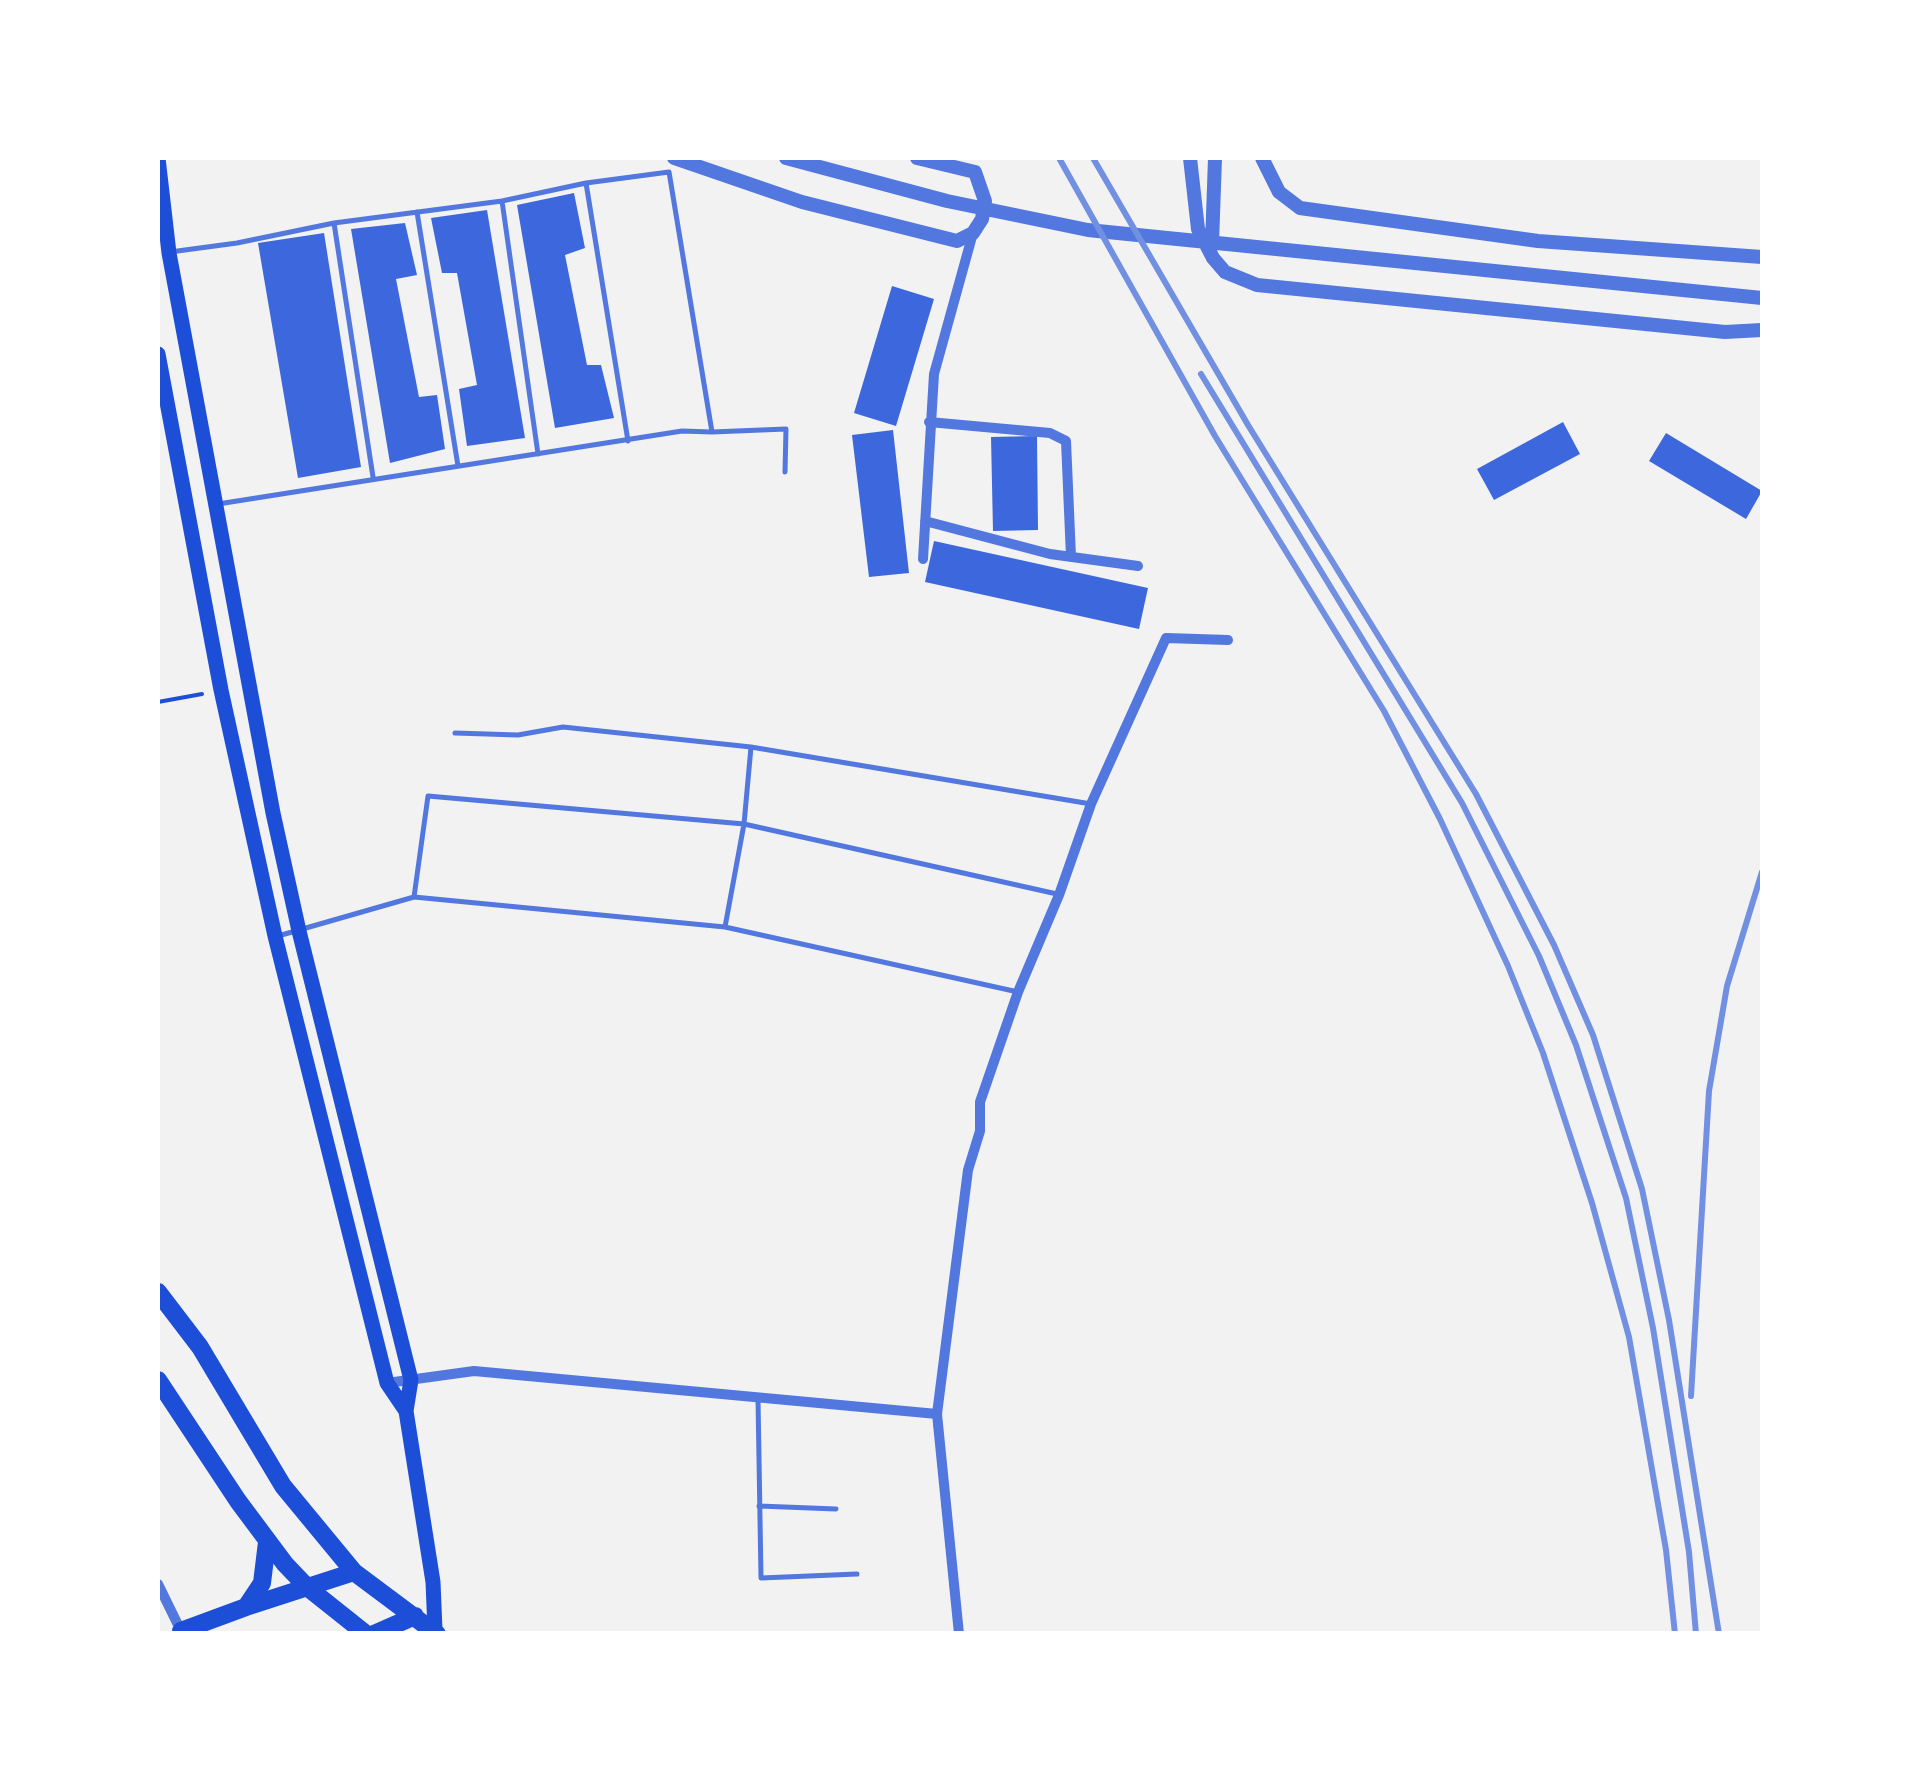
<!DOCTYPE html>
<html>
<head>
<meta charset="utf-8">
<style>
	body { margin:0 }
	#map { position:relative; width:1920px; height:1791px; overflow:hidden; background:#f2f2f2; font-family:Signika,sans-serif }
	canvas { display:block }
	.frame { position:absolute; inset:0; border:160px solid #fff; pointer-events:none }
</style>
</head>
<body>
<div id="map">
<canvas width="1920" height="1791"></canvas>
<div class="frame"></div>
</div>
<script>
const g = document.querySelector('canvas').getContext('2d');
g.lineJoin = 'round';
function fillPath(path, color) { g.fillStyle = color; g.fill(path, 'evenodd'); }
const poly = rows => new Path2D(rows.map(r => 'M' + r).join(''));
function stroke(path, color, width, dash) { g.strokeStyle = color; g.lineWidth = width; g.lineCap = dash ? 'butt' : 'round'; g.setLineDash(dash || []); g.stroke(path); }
const building = poly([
	[574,193,585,248,565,255,587,365,601,365,614,418,555,428,517,205],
	[487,210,525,438,467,446,459,389,477,385,457,273,442,273,431,218],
	[405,223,417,275,396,279,419,397,437,395,445,449,390,463,351,229],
	[324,233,361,467,298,478,258,243],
	[892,286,934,299,896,426,854,413],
	[1563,422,1580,454,1494,500,1477,469],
	[893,430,909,573,869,577,852,435],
	[1666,433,1762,491,1746,519,1649,461],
	[1037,436,1038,530,993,531,991,437],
	[934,541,1148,588,1139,629,925,582]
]);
const path = poly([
	[158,702,202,694]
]);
const service = poly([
	[586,183,628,441],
	[502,201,538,454],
	[417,212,458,466],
	[334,223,373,477],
	[170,252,237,243,334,223,502,201,586,183,669,172,712,432,682,431,218,504],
	[712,432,786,429,785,472],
	[455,733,518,735,563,727,751,747,1091,804],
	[414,897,428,796,744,824,1057,894],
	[725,927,744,824,751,747],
	[278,936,414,897,725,927,1018,992],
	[758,1399,761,1578,857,1574],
	[759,1506,836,1509]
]);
const minor = poly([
	[929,422,1050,433,1066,441,1071,557],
	[925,521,1050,554,1138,566],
	[923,559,934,374,973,233],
	[387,1383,474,1371,937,1414],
	[158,1584,181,1631],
	[959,1634,937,1414,968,1170,980,1131,980,1102,1018,992,1059,895,1091,804,1166,638,1228,640]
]);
const tertiary = poly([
	[674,158,802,202,957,241,973,233,982,219,985,201,975,172,917,158],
	[786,158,947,201,1088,230,1762,298],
	[1190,158,1198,229,1213,258,1225,272,1257,285,1725,332,1762,330],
	[1262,158,1279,192,1300,208,1538,241,1762,257],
	[1212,244,1215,158]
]);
const secondary = poly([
	[158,158,169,253,273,813,299,931,411,1380,406,1411,433,1582,435,1630],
	[158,354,221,690,275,936,387,1383,406,1411]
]);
const primary = poly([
	[158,1292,200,1347,283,1486,354,1572,437,1634],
	[158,1380,238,1501,285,1564,307,1587,366,1634],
	[246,1607,262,1583,267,1542],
	[184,1634,181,1631,246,1607,354,1572],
	[374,1634,415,1616]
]);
const rail = poly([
	[1059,158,1215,436,1384,711,1440,819,1508,966,1543,1053,1592,1203,1629,1337,1666,1550,1675,1634],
	[1093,158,1248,425,1476,794,1554,945,1593,1035,1642,1189,1669,1320,1719,1634],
	[1201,374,1462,803,1539,956,1576,1045,1626,1198,1653,1328,1689,1552,1696,1634],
	[1691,1396,1709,1091,1727,986,1762,872]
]);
fillPath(building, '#3d67dc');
stroke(path, '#1d4ed8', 4);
stroke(service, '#5277de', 5);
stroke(minor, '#5277de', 10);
stroke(tertiary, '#5277de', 14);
stroke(secondary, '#1d4ed8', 15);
stroke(primary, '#1d4ed8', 18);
stroke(rail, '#7290e2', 6);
</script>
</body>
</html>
